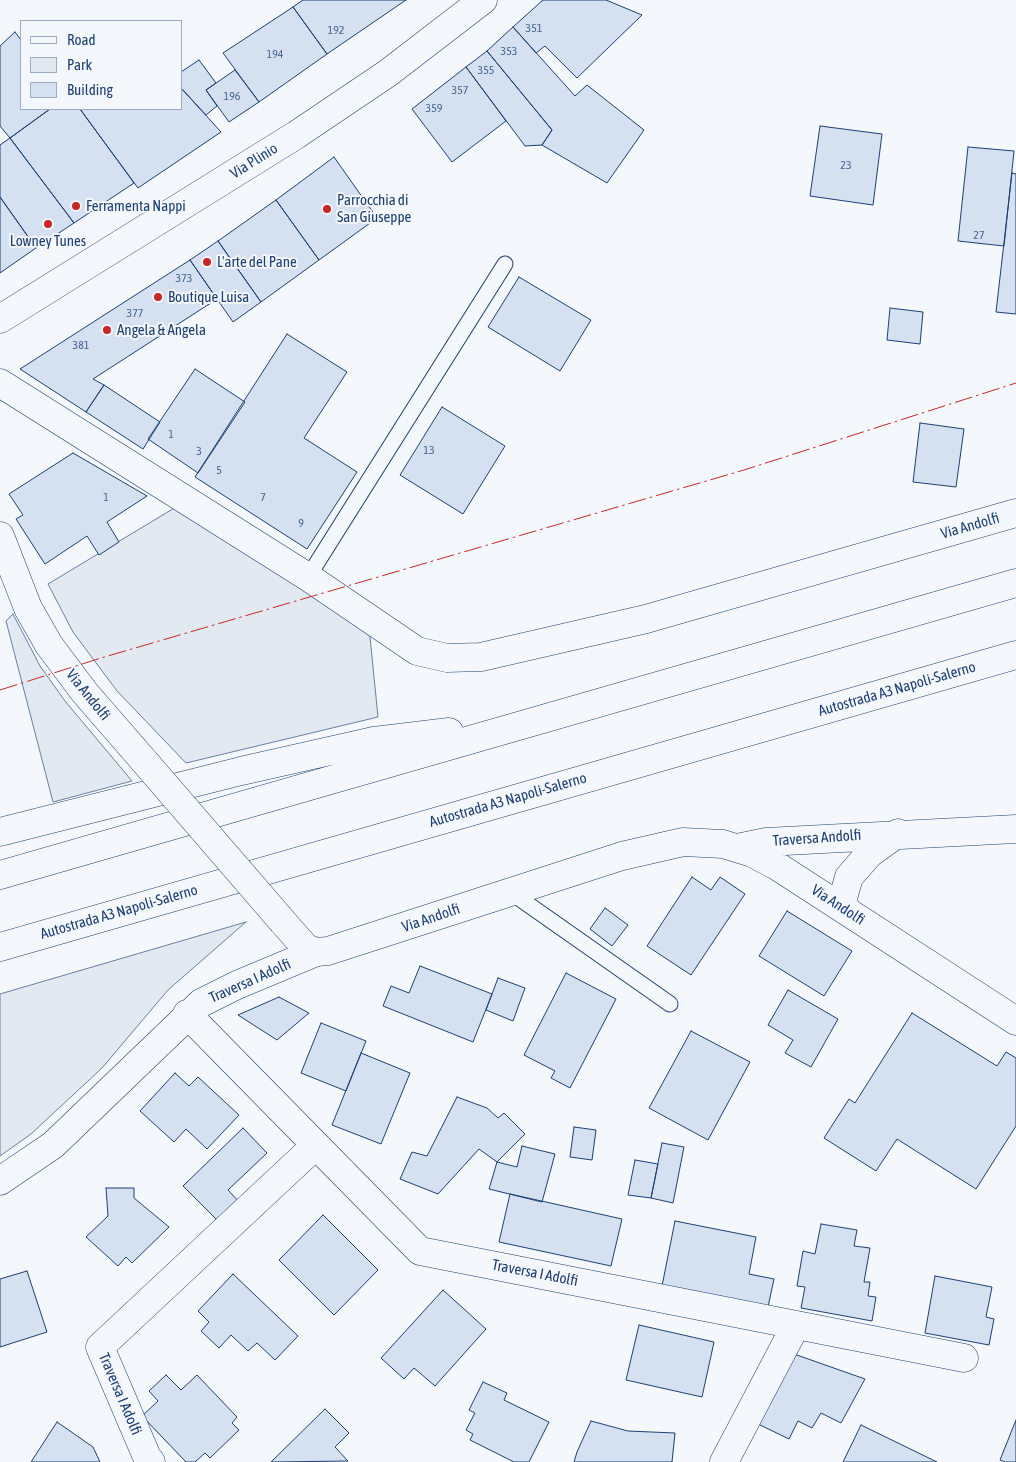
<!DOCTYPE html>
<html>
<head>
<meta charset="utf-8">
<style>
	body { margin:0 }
	#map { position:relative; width:1016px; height:1462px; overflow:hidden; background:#f4f7fb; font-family:"Asap Condensed",sans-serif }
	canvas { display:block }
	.legend { position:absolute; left:20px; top:20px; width:162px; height:90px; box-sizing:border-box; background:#f4f7fb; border:1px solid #9eadc5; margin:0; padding:6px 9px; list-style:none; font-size:15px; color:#1d3f73 }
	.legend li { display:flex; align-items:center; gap:10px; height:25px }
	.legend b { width:25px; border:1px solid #9eadc5 }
</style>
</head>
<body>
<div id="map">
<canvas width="1016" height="1462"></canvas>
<ul class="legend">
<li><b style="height:6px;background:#f4f7fb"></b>Road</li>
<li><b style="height:14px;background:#e3e9f0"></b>Park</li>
<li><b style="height:14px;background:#d5e0f0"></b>Building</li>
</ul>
</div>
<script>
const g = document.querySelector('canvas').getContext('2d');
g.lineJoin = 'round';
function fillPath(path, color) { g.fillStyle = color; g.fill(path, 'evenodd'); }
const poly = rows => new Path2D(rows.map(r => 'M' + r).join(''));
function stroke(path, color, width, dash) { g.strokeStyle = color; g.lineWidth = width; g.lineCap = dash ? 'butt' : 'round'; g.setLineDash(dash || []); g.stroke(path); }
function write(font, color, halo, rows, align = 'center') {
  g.font = font + ' "Asap Condensed",sans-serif'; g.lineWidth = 4; g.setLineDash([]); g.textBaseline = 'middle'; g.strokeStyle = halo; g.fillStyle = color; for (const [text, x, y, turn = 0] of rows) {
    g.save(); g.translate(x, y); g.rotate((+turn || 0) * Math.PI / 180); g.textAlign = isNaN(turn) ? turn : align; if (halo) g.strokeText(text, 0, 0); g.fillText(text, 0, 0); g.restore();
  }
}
const green = poly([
	[176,507,369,627,378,717,186,763,117,691,73,632,48,584,176,507],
	[13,614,40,666,65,701,132,781,53,802,6,621,13,614],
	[246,922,168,990,102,1068,31,1134,0,1156,0,994,246,922]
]);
const building = poly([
	[303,0,406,0,327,54,293,7,303,0],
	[543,0,606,0,642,15,577,78,545,46,536,53,513,27,543,0],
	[293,7,327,54,259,102,223,53,293,7],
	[513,27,575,96,587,85,644,130,607,183,542,145,552,130,487,51,513,27],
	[15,32,21,40,21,109,50,109,10,138,0,126,0,46,15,32],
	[487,51,552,130,542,145,525,146,466,67,487,51],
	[199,60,216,83,206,90,217,106,206,115,181,88,181,72,199,60],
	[466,67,506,121,452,162,412,109,466,67],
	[235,70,259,102,229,122,206,90,235,70],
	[181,88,221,132,138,188,80,109,181,109,181,88],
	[50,109,80,109,134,183,74,223,10,138,50,109],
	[820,126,882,134,873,205,810,196,820,126],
	[10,138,74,223,36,248,0,197,0,145,10,138],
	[968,147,1014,151,1004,246,958,241,968,147],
	[334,157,377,218,319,260,276,200,334,157],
	[1012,173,1016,174,1016,314,996,312,1012,173],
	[0,197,36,248,0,273,0,197],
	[276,200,319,260,261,302,218,241,276,200],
	[218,241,261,302,233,322,190,260,218,241],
	[190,260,217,299,93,379,104,385,86,412,20,369,190,260],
	[519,277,591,320,560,371,488,327,519,277],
	[890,308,923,312,920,344,887,340,890,308],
	[287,334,347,372,304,438,357,472,307,549,195,477,287,334],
	[195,369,245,402,198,473,148,439,195,369],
	[104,385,160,422,143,449,86,412,104,385],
	[442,407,505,446,463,514,400,475,442,407],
	[920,423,964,429,956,487,913,482,920,423],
	[73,453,147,496,107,522,119,542,99,555,87,536,45,564,16,519,23,515,9,494,73,453],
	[692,877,711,890,720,877,745,894,691,975,647,946,692,877],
	[605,908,628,925,612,946,590,929,605,908],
	[787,911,852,951,824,996,759,956,787,911],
	[420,966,492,994,473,1042,383,1006,391,986,409,993,420,966],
	[566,973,616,999,570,1088,551,1078,555,1071,524,1055,566,973],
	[498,978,525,988,513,1021,486,1010,498,978],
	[788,990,838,1019,811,1067,785,1053,793,1040,768,1025,788,990],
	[279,997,309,1013,277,1040,238,1015,279,997],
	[912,1013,997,1066,1006,1052,1016,1058,1016,1126,976,1189,897,1139,876,1171,824,1138,849,1099,855,1103,912,1013],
	[321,1023,366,1041,346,1091,301,1073,321,1023],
	[691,1031,750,1062,708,1140,649,1108,691,1031],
	[361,1053,410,1073,381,1144,332,1125,361,1053],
	[175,1073,189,1086,198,1077,239,1115,207,1149,186,1129,174,1142,140,1111,175,1073],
	[457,1097,487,1108,498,1118,504,1113,525,1134,497,1162,479,1149,438,1194,400,1179,412,1152,427,1156,457,1097],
	[574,1127,596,1130,592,1160,570,1157,574,1127],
	[243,1128,267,1153,228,1190,241,1204,221,1224,183,1186,243,1128],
	[662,1143,684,1147,673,1203,651,1198,662,1143],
	[522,1146,555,1154,542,1202,489,1189,497,1162,517,1167,522,1146],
	[635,1160,658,1164,651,1198,628,1195,635,1160],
	[106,1188,134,1188,134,1198,169,1227,132,1263,126,1257,118,1266,86,1237,108,1216,106,1188],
	[510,1194,622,1219,611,1266,499,1242,510,1194],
	[323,1215,378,1270,334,1315,279,1260,323,1215],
	[675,1221,756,1237,749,1274,774,1279,768,1307,662,1286,675,1221],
	[821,1224,857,1230,854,1246,870,1248,864,1282,870,1282,868,1296,876,1297,872,1321,801,1308,805,1287,797,1286,803,1251,815,1254,821,1224],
	[27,1271,47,1332,0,1347,0,1279,27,1271],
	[233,1274,298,1336,275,1360,257,1343,248,1351,231,1335,219,1348,201,1331,209,1322,198,1311,233,1274],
	[935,1276,992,1287,986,1317,994,1319,989,1345,925,1333,935,1276],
	[443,1290,486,1329,435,1386,414,1368,404,1379,381,1358,443,1290],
	[639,1325,714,1342,702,1397,626,1380,639,1325],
	[794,1354,865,1379,841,1423,821,1413,812,1428,798,1421,789,1439,756,1423,794,1354],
	[166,1375,181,1390,197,1375,237,1417,232,1423,239,1430,210,1458,205,1453,195,1462,186,1462,142,1416,158,1401,149,1391,166,1375],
	[483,1382,507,1393,504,1400,549,1422,529,1462,514,1462,470,1440,473,1434,466,1430,475,1413,469,1410,483,1382],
	[325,1409,349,1433,335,1447,348,1461,271,1462,325,1409],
	[1016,1420,1016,1462,1005,1462,1000,1460,1016,1420],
	[591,1421,628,1431,675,1433,672,1462,574,1462,577,1452,591,1421],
	[57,1422,93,1447,100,1462,31,1462,57,1422],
	[861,1425,937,1462,843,1462,861,1425]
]);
const lane = poly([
	[308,577,505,264],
	[509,891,670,1004]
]);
const street = poly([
	[0,383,308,577,417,651,447,658,481,657,646,619,1016,513],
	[187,1014,420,1251,964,1358],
	[0,1181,53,1145,201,1003,237,985,316,952],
	[151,1462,147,1457,100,1347,315,1146],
	[724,1462,796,1325]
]);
const secondary = poly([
	[0,536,28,608,49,645,85,693,145,762],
	[737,848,766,842,1016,829],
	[845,910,843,898,849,877,869,854,898,833],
	[283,922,306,948,316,952,328,951,622,856,683,842,723,844,752,853,777,866,1016,1021]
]);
const primary = poly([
	[0,319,296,135,388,73,483,0]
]);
const highway = poly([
	[0,832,241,771,374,741,449,732],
	[0,875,1016,583],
	[0,947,1016,655]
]);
const secondaryBridge = poly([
	[145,762,283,922]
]);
const power = poly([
	[0,690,101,658,744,470,1016,383]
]);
const markers = [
	[76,206,5,"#c62828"],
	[327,209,5,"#c62828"],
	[48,224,5,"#c62828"],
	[207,262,5,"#c62828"],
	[158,297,5,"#c62828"],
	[107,330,5,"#c62828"]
];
const numberNames = [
	["351",534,28],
	["192",336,30],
	["353",509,51],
	["194",275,54],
	["355",486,70],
	["357",460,90],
	["196",232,96],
	["359",434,108],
	["23",846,165],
	["27",979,235],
	["373",184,278],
	["377",135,313],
	["381",81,345],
	["1",171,434],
	["13",429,450],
	["3",199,451],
	["5",219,470],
	["1",106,497],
	["7",263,497],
	["9",301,523]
];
const streetNames = [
	["Via Plinio",254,161,-32],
	["Via Andolfi",970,526,-16],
	["Autostrada A3 Napoli-Salerno",897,689,-16],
	["Via Andolfi",88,695,51],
	["Autostrada A3 Napoli-Salerno",508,800,-16],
	["Traversa Andolfi",817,838,-4],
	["Via Andolfi",838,905,33],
	["Autostrada A3 Napoli-Salerno",119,912,-16],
	["Via Andolfi",431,918,-19],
	["Traversa I Adolfi",250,981,-24],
	["Traversa I Adolfi",535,1273,11],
	["Traversa I Adolfi",120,1394,67]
];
const poiNames = [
	["Parrocchia di",337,200],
	["San Giuseppe",337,217],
	["Ferramenta Nappi",86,206],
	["Lowney Tunes",48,241,"center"],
	["L'arte del Pane",217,262],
	["Boutique Luisa",168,297],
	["Angela & Angela",117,330]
];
fillPath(green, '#e3e9f0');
stroke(green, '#687fa3', 1);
fillPath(building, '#d5e0f0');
stroke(building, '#1d3f73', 1);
stroke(lane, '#1d3f73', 17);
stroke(street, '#1d3f73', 29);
stroke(secondary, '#1d3f73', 29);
stroke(primary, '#1d3f73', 29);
stroke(highway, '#1d3f73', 29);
stroke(lane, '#f4f7fb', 15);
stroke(street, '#f4f7fb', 28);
stroke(secondary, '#f4f7fb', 28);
stroke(primary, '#f4f7fb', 28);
stroke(highway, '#f4f7fb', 28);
stroke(secondaryBridge, '#1d3f73', 29, []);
stroke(secondaryBridge, '#f4f7fb', 28);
stroke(power, '#c62828', 1, [18, 4, 2.5, 4]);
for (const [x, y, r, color] of markers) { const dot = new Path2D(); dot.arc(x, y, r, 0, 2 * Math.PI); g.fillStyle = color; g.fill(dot); stroke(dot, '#f4f7fb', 2); }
write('12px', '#4b6792', null, numberNames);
write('15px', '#1d3f73', '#f4f7fb', streetNames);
write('15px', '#1d3f73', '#f4f7fb', poiNames, 'left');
</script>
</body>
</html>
